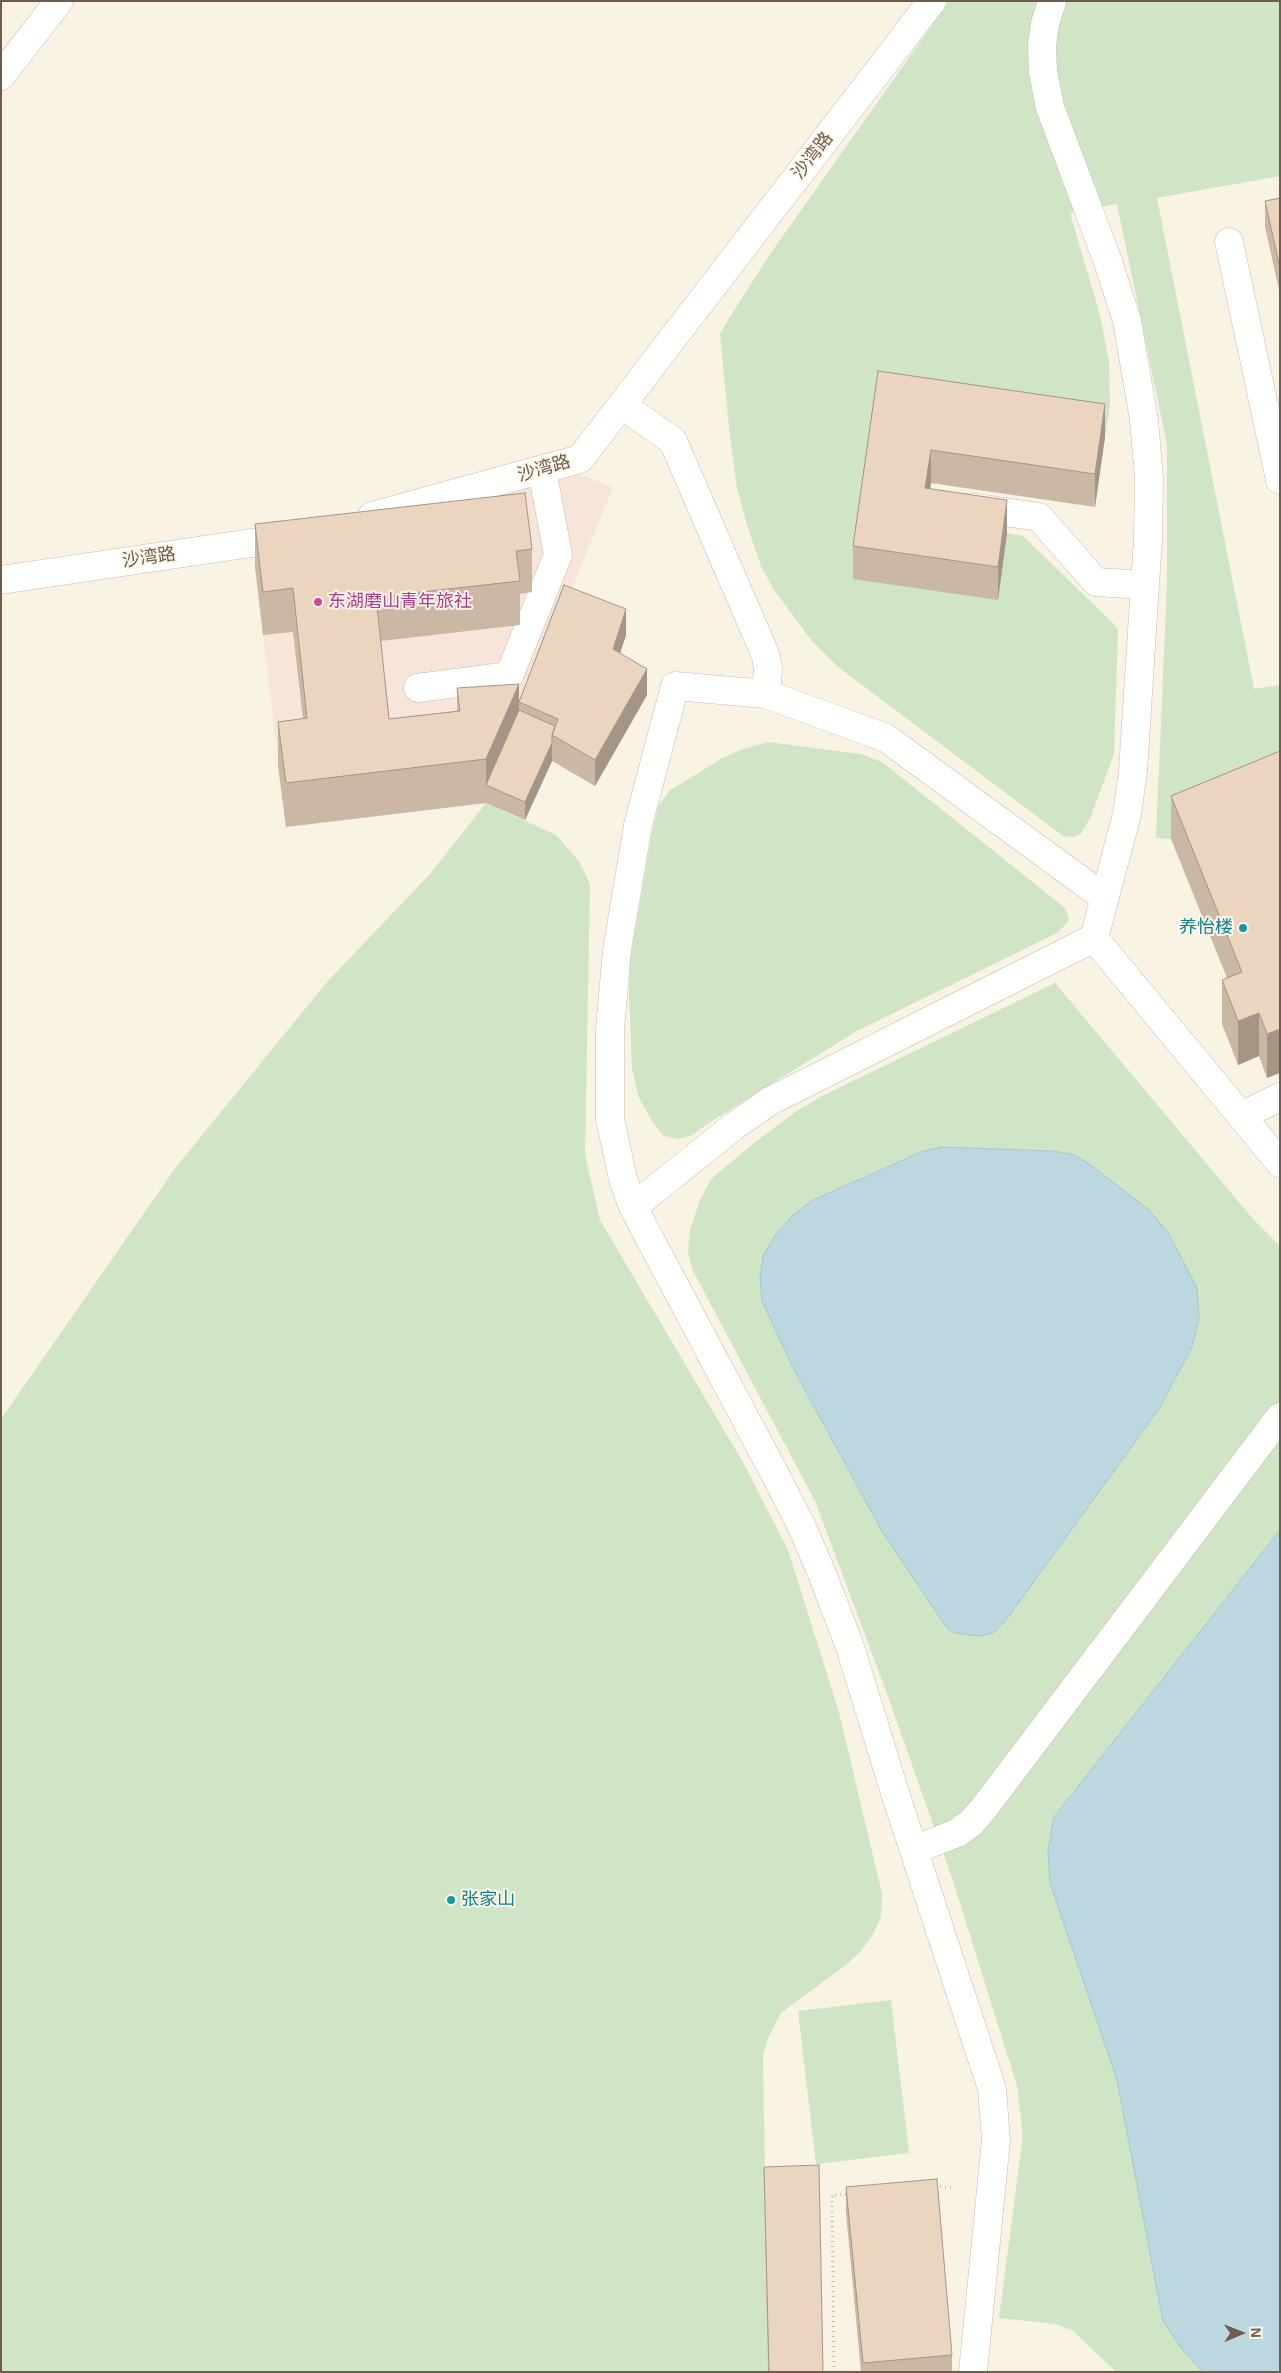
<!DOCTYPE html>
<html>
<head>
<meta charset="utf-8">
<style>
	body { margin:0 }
	#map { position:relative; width:1281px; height:2373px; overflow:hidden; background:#f9f3e4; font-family:Helvetica,sans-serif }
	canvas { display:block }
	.frame { position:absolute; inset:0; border:2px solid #6f5c4d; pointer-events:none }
	.north { position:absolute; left:1216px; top:2308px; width:50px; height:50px; -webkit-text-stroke:4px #fdf7ea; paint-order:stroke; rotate:89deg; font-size:14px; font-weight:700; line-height:20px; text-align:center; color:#6f5c4d }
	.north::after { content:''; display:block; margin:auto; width:18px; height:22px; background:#6f5c4d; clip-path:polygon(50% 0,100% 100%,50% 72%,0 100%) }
</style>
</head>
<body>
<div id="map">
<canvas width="1281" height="2373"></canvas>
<div class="frame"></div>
<div class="north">N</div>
</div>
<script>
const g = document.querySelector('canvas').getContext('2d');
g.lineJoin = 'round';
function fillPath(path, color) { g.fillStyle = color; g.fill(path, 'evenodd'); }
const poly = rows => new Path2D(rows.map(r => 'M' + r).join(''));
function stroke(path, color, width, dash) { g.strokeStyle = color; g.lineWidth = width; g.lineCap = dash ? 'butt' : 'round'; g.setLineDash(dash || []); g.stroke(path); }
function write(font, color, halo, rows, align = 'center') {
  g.font = font + ' Helvetica,"Noto Sans SC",sans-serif'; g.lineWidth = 4; g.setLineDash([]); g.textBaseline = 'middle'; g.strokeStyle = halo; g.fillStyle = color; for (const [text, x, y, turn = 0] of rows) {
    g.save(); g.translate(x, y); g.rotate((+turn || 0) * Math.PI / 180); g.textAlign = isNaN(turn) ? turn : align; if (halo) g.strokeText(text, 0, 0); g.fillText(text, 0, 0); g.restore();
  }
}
const commercial = poly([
	[579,474,613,487,486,803,286,827,255,567,263,559]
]);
const green = poly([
	[949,1,1280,1,1280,176,1157,198,1254,689,1280,685,1280,795,1171,839,1156,838,1167,584,1167,445,1117,204,1070,213,1100,315,1109,362,1110,406,1105,437,879,404,853,579,1007,533,1023,536,1115,625,1118,631,1114,754,1091,816,1081,834,1072,837,1063,836,837,666,812,641,774,590,761,566,748,528,737,488,729,428,720,333,768,257],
	[768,742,861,754,882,762,1064,907,1069,917,1068,922,1057,933,857,1031,715,1119,692,1135,678,1139,664,1136,653,1123,638,1096,632,1068,629,994,630,960,653,827,659,805,669,791,721,759,740,750],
	[486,803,556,835,579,861,590,884,585,1155,600,1220,744,1464,788,1550,839,1712,882,1894,881,1917,872,1936,860,1952,847,1964,781,2013,769,2036,763,2055,768,2372,1,2372,1,1419,176,1167,327,982,430,874],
	[1055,983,1254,1220,1280,1246,1280,1530,1054,1817,1048,1850,1050,1883,1117,2080,1163,2321,1181,2348,1203,2372,1116,2372,1072,2330,1055,2324,999,2318,1023,2136,1017,2086,953,1881,886,1691,815,1501,692,1269,688,1252,690,1230,700,1200,711,1179,754,1143,795,1112,824,1095],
	[941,1147,1053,1151,1075,1155,1169,1234,1197,1288,1199,1319,1192,1347,1159,1409,998,1629,947,1628,883,1533,793,1368,794,1214,813,1200,921,1152],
	[891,2000,909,2153,816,2164,798,2011]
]);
const water = poly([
	[941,1147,1053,1151,1075,1155,1092,1166,1149,1210,1169,1234,1197,1288,1199,1319,1192,1347,1159,1409,1003,1624,993,1633,980,1636,955,1633,947,1628,883,1533,793,1368,762,1301,760,1278,763,1256,776,1234,794,1214,813,1200,921,1152,941,1147],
	[1280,1530,1280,2372,1203,2372,1181,2348,1163,2321,1117,2080,1050,1883,1048,1850,1054,1817,1280,1530]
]);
const path = poly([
	[935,2186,955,2188],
	[834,2372,832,2195,849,2194]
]);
const minor = poly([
	[1,76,59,1],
	[1229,242,1280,480],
	[622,405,673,441,766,656,768,669,766,694],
	[971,507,1039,517,1096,582,1145,585],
	[372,516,580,459,932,1],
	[1,580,292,537],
	[418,688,509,676,558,555,542,470],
	[1094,938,1280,1163],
	[1241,1116,1280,1097],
	[633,1207,734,1126,770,1101,1094,938,1127,814,1133,771,1148,538,1149,479,1144,420,1127,321,1108,262,1050,107,1043,72,1042,45,1045,24,1052,1],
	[914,1850,957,1833,971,1823,984,1808,1280,1417],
	[973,2372,996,2140,992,2089,896,1796,849,1644,823,1576,802,1527,778,1480,633,1207,623,1179,610,1119,610,1029,617,950,638,825,675,686,766,694,886,738,1105,898]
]);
const wall = poly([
	[1280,198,1280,294,1265,227,1265,201],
	[878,371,1105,437,1095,507,931,483,930,489,1007,533,998,600,853,579,853,546],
	[255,524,532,549,532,592,520,594,520,625,381,641,389,719,457,711,457,688,519,702,626,635,620,653,647,695,595,786,552,761,525,820,486,803,286,827,278,766,278,722,303,719,293,632,263,635,255,567],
	[1280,751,1267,1078,1259,1056,1238,1065,1222,1024,1222,980,1227,978,1171,839,1171,796],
	[764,2167,823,2372,768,2372],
	[846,2187,952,2355,952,2372,861,2372,846,2213]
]);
const shadedWall = poly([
	[1105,404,1105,437,1095,507,1095,474],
	[931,450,931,483,925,521,925,488],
	[1007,500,1007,533,998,600,998,567],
	[626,609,626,635,613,675,613,649],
	[647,669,647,695,595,786,595,760],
	[519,684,519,728,486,785,486,759],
	[552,743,552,761,525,820,525,802],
	[1259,1013,1259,1056,1238,1065,1238,1021],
	[1280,1029,1280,1073,1267,1078,1267,1034]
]);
const building = poly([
	[1280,198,1280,268,1265,201,1280,198],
	[878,371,1105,404,1095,474,931,450,925,488,1007,500,998,567,853,546,878,371],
	[525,493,532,549,516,551,520,581,376,597,389,719,460,711,457,688,519,684,486,759,286,783,278,722,307,718,293,588,263,592,255,524,525,493],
	[564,585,626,609,613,649,647,669,595,760,552,735,558,719,519,702,564,585],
	[519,710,555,726,552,735,552,743,525,802,486,785,519,710],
	[1280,751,1280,1029,1267,1034,1259,1013,1238,1021,1222,980,1242,972,1171,796,1280,751],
	[819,2165,823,2372,769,2372,764,2167,819,2165],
	[937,2179,952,2355,863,2363,846,2187,937,2179]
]);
const markers = [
	[318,602,5,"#d1479c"],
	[1243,928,5,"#0f9aa8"],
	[451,1900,5,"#0f9aa8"]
];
const streetNames = [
	["沙湾路",813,156,-52],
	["沙湾路",544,469,-16],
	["沙湾路",149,558,-8]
];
const hotelNames = [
	["东湖磨山青年旅社",328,602]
];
const cultureNames = [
	["养怡楼",1233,928],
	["张家山",461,1900,"left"]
];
fillPath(commercial, '#f8e5d9');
fillPath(green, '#cfe5c5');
fillPath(water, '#bbd8e0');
stroke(water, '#a3c6d1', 1);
stroke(minor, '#c9bbac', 29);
stroke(path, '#d0b8a3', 3, [1, 4]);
stroke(minor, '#fff', 28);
fillPath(wall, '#cab7a4');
fillPath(shadedWall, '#a49586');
fillPath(building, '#ebd5bf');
stroke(building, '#a49586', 1);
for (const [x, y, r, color] of markers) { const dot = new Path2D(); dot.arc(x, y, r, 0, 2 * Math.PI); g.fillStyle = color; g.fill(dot); stroke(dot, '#fdf7ea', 2); }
write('18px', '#6f5c4d', '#fdf7ea', streetNames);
write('18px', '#b23c85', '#fdf7ea', hotelNames, 'left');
write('18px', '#0d838f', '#fdf7ea', cultureNames, 'right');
</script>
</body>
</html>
